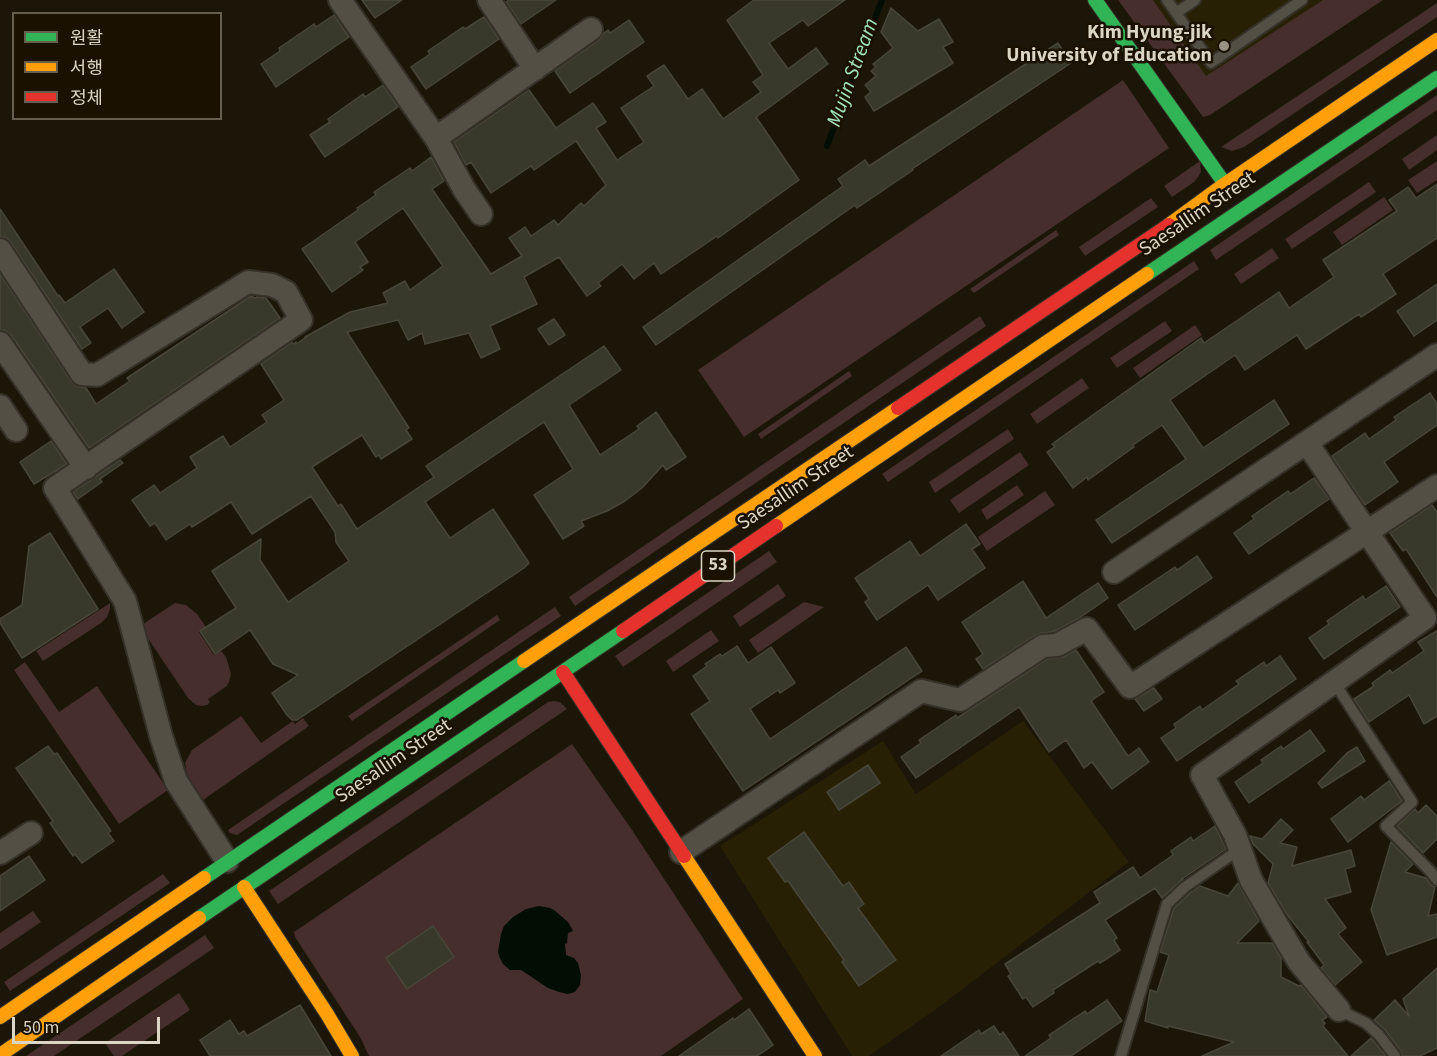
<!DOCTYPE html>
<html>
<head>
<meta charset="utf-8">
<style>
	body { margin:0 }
	#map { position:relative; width:1437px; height:1056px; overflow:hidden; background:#1b1608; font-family:"Source Sans 3","Noto Sans KR",sans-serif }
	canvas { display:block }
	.legend { position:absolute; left:12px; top:12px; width:210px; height:108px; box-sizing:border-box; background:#1a1100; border:2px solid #675f4e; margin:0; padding:8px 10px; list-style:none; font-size:18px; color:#dad5c4 }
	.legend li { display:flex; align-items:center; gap:12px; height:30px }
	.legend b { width:30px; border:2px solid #675f4e }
	.scale { position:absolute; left:12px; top:1017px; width:148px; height:27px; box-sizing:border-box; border:3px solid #dad5c4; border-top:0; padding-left:8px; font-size:18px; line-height:21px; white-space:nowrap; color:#dad5c4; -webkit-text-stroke:4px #1a1100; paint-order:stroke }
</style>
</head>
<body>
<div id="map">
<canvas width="1437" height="1056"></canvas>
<ul class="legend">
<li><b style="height:8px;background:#30b455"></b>원활</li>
<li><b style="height:8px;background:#ff9f0a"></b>서행</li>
<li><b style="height:8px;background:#e5322d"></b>정체</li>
</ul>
<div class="scale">50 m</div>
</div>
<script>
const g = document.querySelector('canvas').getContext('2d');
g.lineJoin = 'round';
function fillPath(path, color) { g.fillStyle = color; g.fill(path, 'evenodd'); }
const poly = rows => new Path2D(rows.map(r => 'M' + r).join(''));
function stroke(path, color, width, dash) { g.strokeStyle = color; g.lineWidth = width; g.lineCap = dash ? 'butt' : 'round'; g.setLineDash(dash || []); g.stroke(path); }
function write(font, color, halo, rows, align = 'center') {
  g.font = font + ' "Source Sans 3",sans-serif'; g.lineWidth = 5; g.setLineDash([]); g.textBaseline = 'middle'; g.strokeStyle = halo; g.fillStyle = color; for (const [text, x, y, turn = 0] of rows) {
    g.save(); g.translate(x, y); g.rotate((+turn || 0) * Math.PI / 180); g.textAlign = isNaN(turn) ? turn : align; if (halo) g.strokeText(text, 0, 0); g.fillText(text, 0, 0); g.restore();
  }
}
const built = poly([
	[1142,0,1345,0,1206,92],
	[1023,721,1129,862,939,1007,869,1056,852,1056,720,846,883,741,916,794]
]);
const green = poly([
	[1118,0,1153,0,1206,76,1323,0,1383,0,1210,115,1203,117],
	[1437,3,1437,17,1244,147,1232,151,1221,147],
	[1123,80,1169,148,744,437,698,370],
	[1437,95,1437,110,1216,260,1210,250],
	[1437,135,1437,150,1409,170,1402,159],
	[1200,161,1201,172,1198,177,1194,182,1172,197,1164,186],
	[1437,161,1437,180,1417,193,1408,180],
	[1369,182,1376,192,1292,249,1285,239],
	[1384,197,1393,210,1342,245,1333,232],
	[1151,198,1158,207,1085,256,1079,247],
	[1056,230,1059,235,974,293,970,289],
	[1272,248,1279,258,1241,284,1234,274],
	[1194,261,1199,269,888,482,882,474],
	[980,316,986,326,575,606,569,597],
	[1165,321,1172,331,1117,368,1110,358],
	[1195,325,1202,335,1140,378,1133,368],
	[849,371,852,376,761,439,758,434],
	[1082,378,1089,388,1037,424,1030,414],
	[1008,429,1014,439,935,493,929,482],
	[1020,452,1029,465,959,513,950,500],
	[1017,485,1024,495,987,520,981,510],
	[1045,491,1055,505,987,551,978,537],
	[769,551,777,562,623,667,615,656],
	[778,584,786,596,740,627,733,616],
	[804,602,824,607,758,653,749,640],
	[110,603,110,609,107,617,101,623,43,661,36,651],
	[175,603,186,605,197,614,206,627,199,632,214,655,221,651,226,657,229,667,231,674,229,682,227,686,208,699,210,702,207,705,201,706,196,705,188,698,143,631,142,626,146,622],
	[555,607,561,616,237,835,230,833,228,830],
	[497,615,500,620,352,721,348,716],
	[711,630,719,641,673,672,666,661],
	[25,662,59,712,97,686,168,790,119,824,14,670],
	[554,701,560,702,567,709,278,904,269,891,548,702],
	[241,716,261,743,293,721,295,724,303,718,309,726,203,800,188,779,185,763,192,750],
	[572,744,632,830,743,999,661,1056,369,1056,360,1037,295,937,294,932],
	[163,874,170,883,10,991,4,982],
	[33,911,41,922,0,950,0,933],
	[205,935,214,948,54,1056,26,1056],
	[179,993,190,1010,122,1056,114,1056,105,1043]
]);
const water = poly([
	[539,906,550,908,554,910,568,922,572,929,573,931,568,933,567,943,565,944,566,955,574,958,578,963,581,975,580,985,575,992,568,994,559,992,548,988,521,970,510,970,503,964,499,956,498,952,501,934,504,926,513,917,526,909]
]);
const stream = poly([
	[827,146,882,0]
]);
const building = poly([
	[362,0,402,0,375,18,362,0],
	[509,0,556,0,521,24,506,2,509,0],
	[754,0,845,0,808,26,803,20,769,43,788,69,816,48,828,64,756,117,799,180,718,238,717,236,661,274,654,263,634,279,622,264,598,283,601,286,587,296,559,257,524,277,537,304,490,326,500,349,481,358,469,333,425,344,422,333,408,340,398,320,347,332,409,428,406,430,412,439,381,459,379,455,376,457,362,435,312,467,338,506,341,504,357,529,434,477,426,466,604,346,621,370,569,405,600,455,639,429,637,426,656,412,686,457,666,470,663,465,642,488,625,501,607,511,581,521,584,526,563,539,534,495,573,469,544,422,425,502,450,538,493,509,529,563,524,568,297,720,292,720,287,715,272,693,298,675,273,664,250,630,215,654,200,631,236,608,212,571,261,539,260,560,288,602,349,561,336,542,335,532,311,496,252,534,231,502,192,527,190,524,166,540,155,523,150,526,132,500,154,485,160,493,197,468,190,457,223,436,230,447,267,422,262,415,284,400,261,364,292,342,293,344,296,342,296,344,305,338,305,337,350,312,388,303,383,293,405,281,410,290,443,266,403,208,355,242,368,262,360,267,363,270,332,292,302,249,358,210,357,208,376,195,374,192,410,168,412,171,431,157,444,181,432,189,491,274,522,256,509,238,525,227,531,236,554,220,558,225,581,203,584,206,606,185,576,141,534,170,531,166,491,193,471,162,466,165,454,142,529,90,556,128,593,103,606,122,596,128,617,160,644,142,621,108,654,86,647,76,664,65,688,99,702,89,723,119,761,92,753,82,763,75,727,20,754,0],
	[891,8,918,31,939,19,953,42,943,47,953,63,874,111,865,97,871,92,865,85,876,76,871,71,876,67,873,64,893,48,881,32,891,8],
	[334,15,349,37,276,87,261,64,280,51,279,48,314,24,316,27,334,15],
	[484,17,499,39,426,89,411,67,430,54,428,51,463,27,465,29,484,17],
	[629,20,644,42,570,93,555,71,599,40,604,33,608,30,610,33,629,20],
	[1058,43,1071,63,912,169,913,170,857,208,855,205,656,345,643,327,843,186,838,179,865,160,869,166,1058,43],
	[383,85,398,107,325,157,310,135,330,122,328,119,363,94,365,97,383,85],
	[1437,184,1437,238,1383,274,1396,294,1361,317,1359,314,1306,349,1297,335,1245,370,1235,355,1170,400,1203,448,1274,400,1289,424,1112,543,1096,520,1186,459,1162,425,1133,445,1134,447,1088,480,1087,477,1073,488,1047,452,1055,447,1052,444,1201,338,1204,343,1279,292,1289,308,1334,277,1323,260,1397,211,1389,200,1408,187,1416,198,1437,184],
	[0,209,58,296,59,295,65,303,114,269,144,312,122,328,108,308,80,327,91,343,82,349,11,243,7,238,0,237,0,209],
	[0,274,71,381,76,386,86,388,96,404,130,381,127,378,251,296,255,298,257,297,266,298,280,318,89,448,11,335,6,331,0,330,0,274],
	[1437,284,1437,320,1414,336,1397,311,1437,284],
	[554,319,565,335,549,345,538,329,554,319],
	[1430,393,1437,404,1437,425,1384,462,1398,482,1365,505,1332,456,1365,433,1369,439,1396,420,1394,417,1430,393],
	[51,441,67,464,34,484,20,462,51,441],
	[120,460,123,463,100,479,102,482,78,499,73,492,120,460],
	[1314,478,1329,499,1249,554,1234,533,1254,519,1252,516,1288,491,1290,494,1314,478],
	[1432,505,1437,512,1437,597,1406,549,1403,551,1390,533,1432,505],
	[966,524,980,544,972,549,985,568,938,600,928,585,877,620,865,602,869,599,855,578,910,541,920,556,966,524],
	[50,533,98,609,22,658,0,623,0,619,22,605,29,546,50,533],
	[1197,556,1212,578,1135,630,1118,605,1175,567,1177,570,1197,556],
	[1023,581,1046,618,1098,583,1108,598,1078,619,1053,632,1042,633,1036,635,983,669,976,659,983,654,962,622,1023,581],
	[1386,586,1400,607,1324,659,1309,638,1329,624,1327,621,1363,596,1365,600,1386,586],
	[1437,631,1437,716,1424,724,1409,695,1369,722,1354,699,1374,686,1372,683,1390,670,1392,673,1424,651,1418,642,1437,631],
	[737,646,748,663,771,647,795,683,780,693,778,690,750,709,770,739,906,647,922,671,743,791,691,714,710,701,693,676,707,666,705,664,720,654,722,656,737,646],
	[1076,650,1104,692,1091,701,1128,756,1139,748,1149,762,1112,789,1092,762,1084,768,1066,740,1049,752,1019,707,916,778,901,757,921,743,919,740,956,715,957,718,1047,659,1063,657,1076,650],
	[1280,656,1296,679,1177,761,1161,738,1176,728,1174,724,1200,706,1202,710,1239,684,1236,681,1264,662,1266,666,1280,656],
	[1154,688,1162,699,1144,711,1135,699,1154,688],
	[1310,730,1325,751,1249,803,1235,782,1263,763,1261,760,1281,746,1283,749,1310,730],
	[48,746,54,754,57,753,72,775,111,831,108,833,114,841,82,863,75,854,73,856,59,836,50,823,53,821,16,768,48,746],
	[1357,747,1365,761,1322,788,1318,783,1347,753,1357,747],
	[868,765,880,783,839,810,827,792,868,765],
	[1389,781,1402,801,1348,842,1331,819,1361,796,1364,800,1389,781],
	[1426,805,1437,816,1437,839,1423,853,1397,826,1415,809,1418,813,1426,805],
	[1281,819,1293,830,1280,843,1297,847,1292,866,1351,850,1355,866,1345,869,1351,892,1325,899,1346,928,1338,934,1362,962,1335,985,1321,968,1324,965,1307,942,1309,942,1288,916,1268,883,1273,864,1253,844,1250,836,1262,839,1281,819],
	[1215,826,1226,849,1182,879,1183,879,1162,898,1155,888,1105,920,1117,938,1114,940,1120,950,1100,963,1098,961,1053,990,1054,993,1033,1007,1026,997,1023,999,1008,976,1011,974,1005,964,1100,903,1094,892,1133,867,1140,878,1173,855,1171,851,1191,837,1193,841,1215,826],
	[804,832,843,886,849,882,864,904,858,908,896,960,859,986,842,962,844,960,788,881,785,882,768,858,804,832],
	[1391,842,1413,864,1405,872,1426,878,1431,885,1435,887,1428,916,1437,914,1437,937,1387,955,1371,910,1391,842],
	[29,856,45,880,0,911,0,876,29,856],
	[1238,883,1259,921,1237,943,1272,943,1281,958,1281,977,1299,986,1301,985,1327,1017,1322,1020,1325,1023,1323,1026,1348,1056,1202,1056,1234,1042,1168,1026,1168,1028,1145,1021,1150,990,1157,992,1169,955,1160,952,1174,908,1190,893,1200,886,1228,896,1238,883],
	[433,926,454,957,407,989,386,958,433,926],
	[1437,968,1437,1048,1420,1056,1402,1056,1401,1051,1385,1030,1374,1020,1395,1000,1409,1016,1403,999,1437,968],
	[1107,1000,1122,1021,1071,1056,1025,1056,1051,1038,1049,1035,1085,1011,1087,1014,1107,1000],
	[300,1005,331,1056,210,1056,200,1040,230,1020,239,1034,244,1031,247,1036,300,1005],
	[749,1009,773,1045,757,1056,679,1056,733,1018,734,1020,749,1009],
	[994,1026,1000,1035,1003,1032,1019,1056,941,1056,979,1030,981,1034,994,1026],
	[1371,1038,1386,1056,1351,1056,1371,1038]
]);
const lane = poly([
	[1167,0,1211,63,1302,0],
	[1176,13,1195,0],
	[1334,682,1412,802,1386,826,1431,872,1437,880],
	[1339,1010,1366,1023,1379,1035,1395,1056],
	[1121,1056,1167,904,1185,887,1240,849]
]);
const street = poly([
	[340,0,436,138,464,189,481,214],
	[489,0,535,69],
	[436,138,591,29],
	[0,250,82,374,97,375,248,282,272,285,286,292,301,320,55,488,125,601,161,736,176,781,227,861],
	[0,343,86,468],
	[0,406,16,430],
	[1307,443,1425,618,1202,775,1235,835,1251,880,1283,935,1299,962,1339,1010],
	[1114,572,1437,355],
	[681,852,921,691,960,700,1043,646,1057,645,1087,629,1130,687,1437,486],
	[0,853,31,833]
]);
const fast = poly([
	[1095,0,1225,184],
	[1147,274,1437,78],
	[204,878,524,661],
	[199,918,623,631]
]);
const slow = poly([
	[1169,225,1225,184,1437,40],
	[776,526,1147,274],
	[524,661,898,408],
	[684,856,815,1056],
	[244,887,327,1014,352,1056],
	[0,1017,204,878],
	[0,1055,199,918]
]);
const jam = poly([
	[898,408,1169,225],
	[623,631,776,526],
	[563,672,684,856]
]);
const markers = [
	[1224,46,6,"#979282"]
];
const shields = [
	[718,566,33]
];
const shieldNames = [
	["53",718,566]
];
const poiNames = [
	["Kim Hyung-jik",1212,34],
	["University of Education",1212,57]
];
const streetNames = [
	["Saesallim Street",1198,215,-34],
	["Saesallim Street",796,489,-34],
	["Saesallim Street",394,762,-34]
];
const waterNames = [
	["Mujin Stream",854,73,-70]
];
fillPath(built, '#282005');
fillPath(green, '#452e2b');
fillPath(water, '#020e04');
stroke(stream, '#020e04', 6);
fillPath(building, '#39392b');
stroke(building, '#474639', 1.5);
stroke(lane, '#353128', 14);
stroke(street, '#353128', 26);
stroke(fast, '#353128', 16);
stroke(slow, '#353128', 16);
stroke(jam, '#353128', 16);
stroke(lane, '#534f44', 10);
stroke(street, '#534f44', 22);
stroke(fast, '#30b455', 14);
stroke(slow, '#ff9f0a', 14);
stroke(jam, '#e5322d', 14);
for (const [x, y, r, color] of markers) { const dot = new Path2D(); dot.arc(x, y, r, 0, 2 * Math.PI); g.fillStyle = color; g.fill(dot); stroke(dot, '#1a1100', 2); }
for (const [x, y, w] of shields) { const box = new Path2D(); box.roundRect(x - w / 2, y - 15, w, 30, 4.5); g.fillStyle = '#1a1100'; g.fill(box); stroke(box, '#dad5c4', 1.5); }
write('bold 18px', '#dad5c4', null, shieldNames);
write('bold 20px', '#dad5c4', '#1a1100', poiNames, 'right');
write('20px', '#dad5c4', '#1a1100', streetNames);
write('italic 21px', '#a1e4bc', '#1a1100', waterNames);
</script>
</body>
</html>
